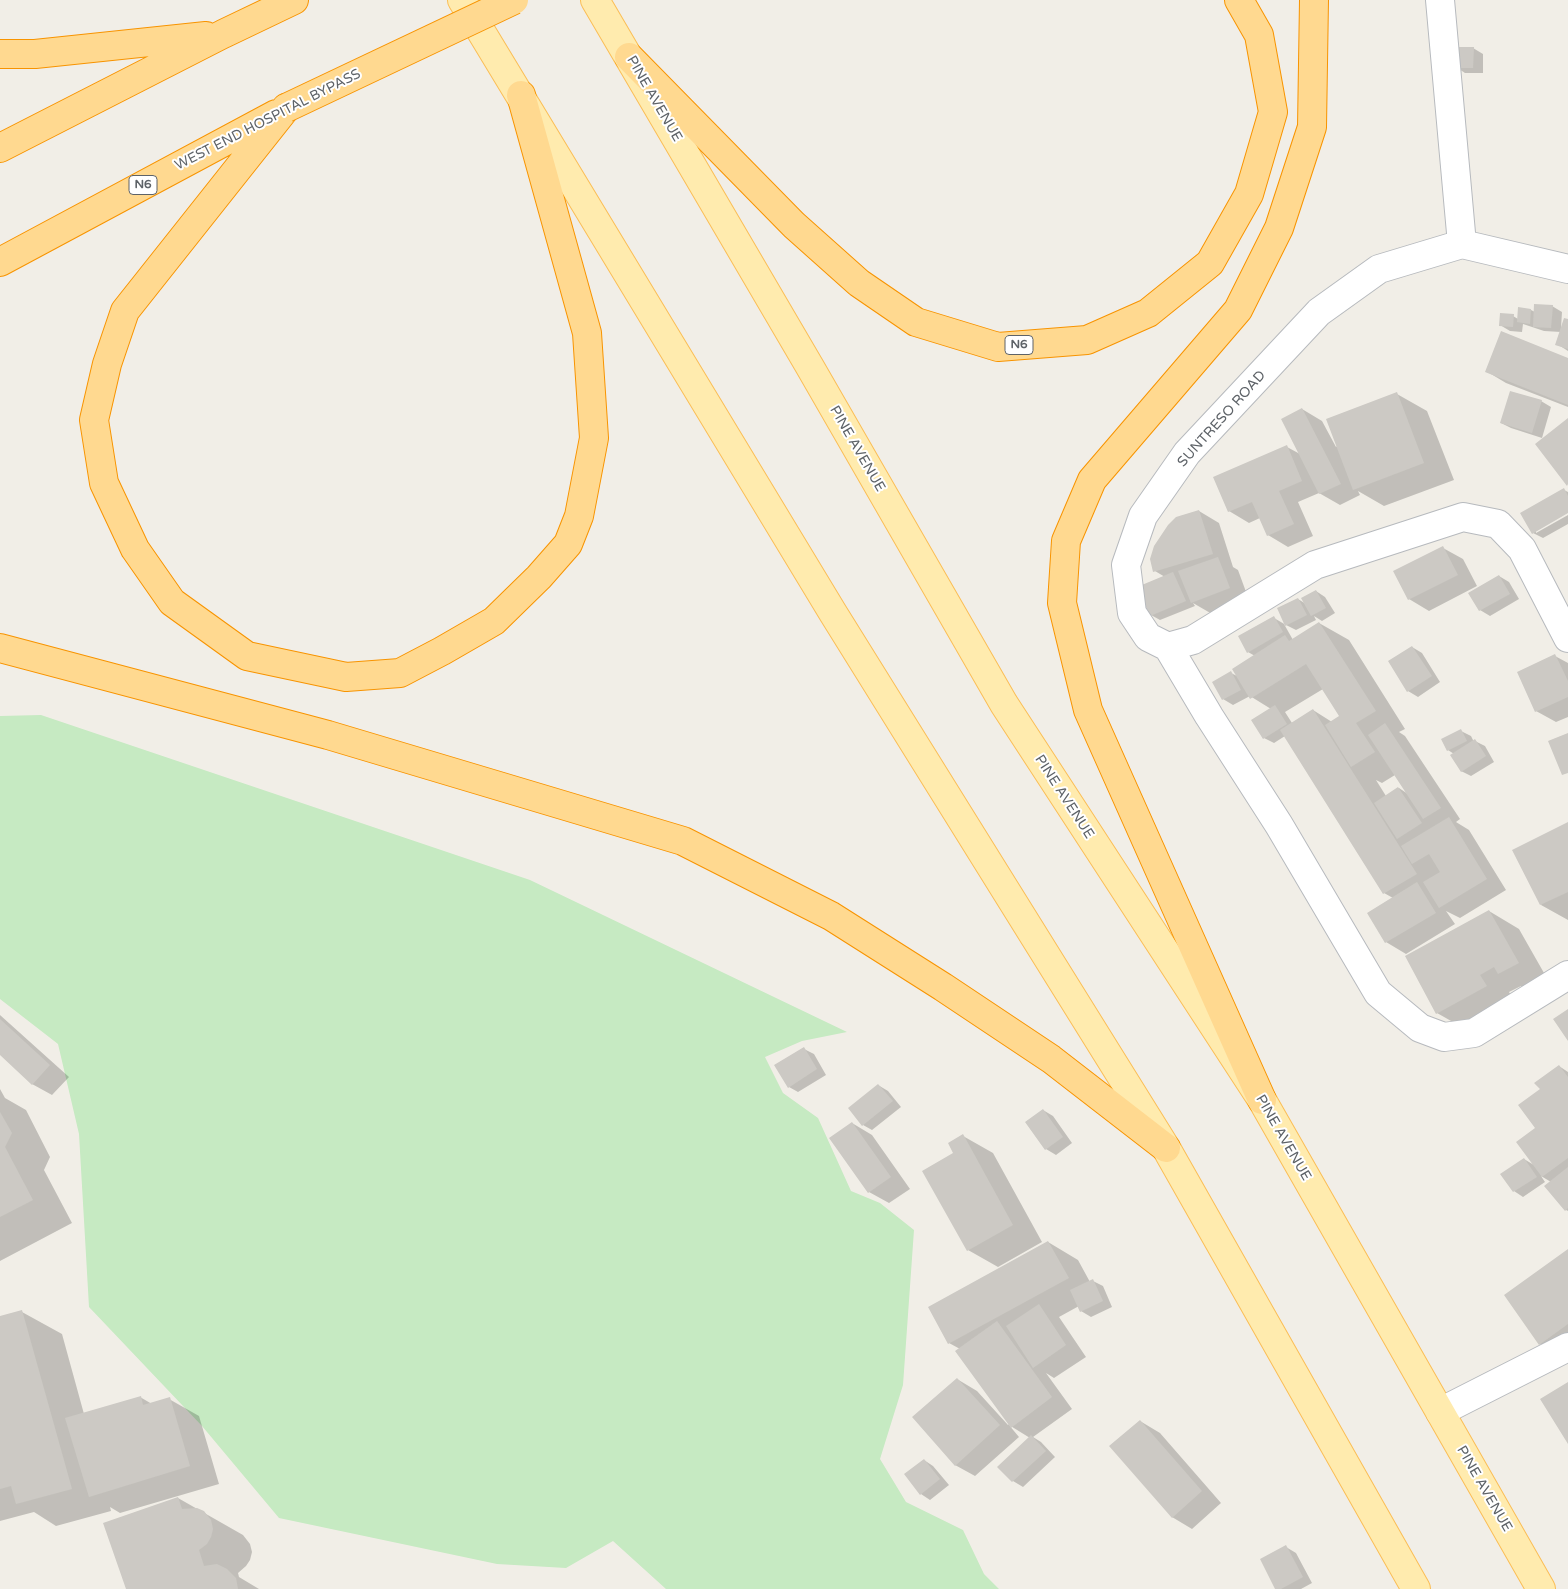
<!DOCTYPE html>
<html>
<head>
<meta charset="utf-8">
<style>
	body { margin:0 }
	canvas { display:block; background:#f1eee7 }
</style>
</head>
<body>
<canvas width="1568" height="1589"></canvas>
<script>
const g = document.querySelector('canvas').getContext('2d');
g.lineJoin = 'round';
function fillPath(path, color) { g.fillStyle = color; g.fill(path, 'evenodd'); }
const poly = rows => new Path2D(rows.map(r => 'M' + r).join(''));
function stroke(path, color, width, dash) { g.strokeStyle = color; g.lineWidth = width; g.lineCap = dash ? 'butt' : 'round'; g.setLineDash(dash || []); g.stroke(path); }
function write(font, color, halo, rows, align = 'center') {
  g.font = font + ' "Varela Round",sans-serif'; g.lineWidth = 4; g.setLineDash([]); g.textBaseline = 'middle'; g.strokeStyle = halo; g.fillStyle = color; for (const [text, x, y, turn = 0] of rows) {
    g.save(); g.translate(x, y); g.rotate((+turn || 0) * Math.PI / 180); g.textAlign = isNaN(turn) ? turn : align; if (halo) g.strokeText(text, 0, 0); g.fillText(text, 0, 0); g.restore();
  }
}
const green = poly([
	[41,715,530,880,847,1032,802,1041,765,1057,783,1093,818,1118,851,1191,880,1203,914,1230,903,1385,880,1459,906,1502,963,1530,984,1574,999,1589,666,1589,613,1541,566,1568,497,1564,279,1518,202,1426,89,1307,79,1134,58,1044,0,999,0,716]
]);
const shadow = poly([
	[1473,48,1483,54,1483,73,1465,73,1456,67],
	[1552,306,1562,312,1561,328,1568,320,1568,351,1557,344,1561,332,1544,331,1523,324,1522,332,1510,331,1500,325,1513,316,1518,319,1519,309,1531,310,1535,312],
	[1568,359,1568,407,1506,383,1486,371],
	[1397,394,1427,411,1454,480,1384,506,1358,491,1360,495,1340,505,1319,493,1298,502,1313,536,1288,547,1268,535,1260,518,1249,523,1229,511,1287,447,1300,454,1302,409,1322,421,1336,447],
	[1541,401,1551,407,1542,438,1511,428,1501,423],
	[1564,490,1568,492,1568,512,1536,530,1536,533,1568,515,1568,524,1543,538,1533,533],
	[1199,511,1219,523,1233,567,1238,570,1249,600,1212,614,1193,603,1195,606,1160,620,1151,615,1165,577,1155,571],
	[1443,548,1463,559,1477,586,1429,611,1409,599],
	[1499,576,1509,582,1519,599,1490,616,1480,610,1470,593],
	[1316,591,1325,597,1335,613,1322,621,1314,616,1316,620,1296,630,1284,624,1293,640,1319,623,1349,640,1405,729,1399,732,1405,736,1460,819,1456,822,1469,830,1506,890,1460,918,1446,911,1455,924,1406,954,1386,942,1393,898,1384,893,1285,736,1274,743,1264,738,1271,709,1250,696,1233,705,1223,699,1231,673,1239,677,1255,656,1248,652,1274,618,1286,625,1298,599,1306,604],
	[1323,689,1340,716,1332,722,1313,710,1292,723,1285,712],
	[1395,775,1408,794,1399,788,1386,796,1376,780,1382,783],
	[1412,647,1422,653,1440,682,1418,697,1408,691],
	[1555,656,1568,663,1568,717,1556,722,1536,711],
	[1461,731,1471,736,1474,742,1475,741,1485,746,1494,762,1471,776,1461,771,1454,754,1448,750],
	[1568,824,1568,920,1541,905],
	[1489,911,1519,929,1548,980,1529,991,1521,986,1509,992,1516,1004,1467,1030,1437,1013],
	[0,1015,69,1077,52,1095,32,1084,0,1054],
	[804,1049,814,1054,826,1075,798,1092,789,1087],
	[1559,1066,1568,1072,1568,1211,1566,1210,1551,1182,1541,1176,1545,1182,1523,1197,1514,1191,1524,1159,1534,1165,1541,1090],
	[878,1085,888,1091,901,1107,872,1130,863,1125],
	[0,1089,5,1098,26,1110,50,1157,44,1170,72,1223,0,1261],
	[1043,1110,1053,1116,1072,1143,1056,1155,1046,1149,1026,1122],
	[852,1123,872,1135,910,1189,889,1203,869,1192],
	[963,1136,993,1153,1042,1242,998,1267,968,1250,955,1154],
	[1048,1242,1078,1260,1090,1282,1093,1281,1103,1286,1112,1307,1091,1317,1081,1311,1079,1306,1059,1317,1086,1357,1054,1378,1046,1373,1072,1409,1033,1437,1041,1442,1055,1457,1023,1487,1013,1481,999,1467,1030,1438,1009,1425,1019,1437,975,1476,955,1465,957,1379,977,1391,1008,1425,1009,1424,960,1349,949,1343],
	[1568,1251,1568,1360,1540,1344],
	[22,1312,62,1334,84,1414,140,1397,152,1404,169,1399,199,1416,219,1484,120,1513,110,1507,111,1511,56,1526,34,1512,0,1521,0,1318],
	[1140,1421,1160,1433,1221,1503,1192,1529,1172,1517],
	[924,1460,933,1466,949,1485,930,1500,921,1494],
	[178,1498,243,1535,250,1544,252,1552,250,1560,246,1566,238,1573,239,1577,259,1589,127,1589],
	[1286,1547,1296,1553,1312,1583,1301,1589,1277,1589]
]);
const building = poly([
	[1455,47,1474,47,1473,68,1454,68],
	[1534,304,1553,305,1551,328,1533,327],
	[1518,307,1531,309,1530,324,1517,322],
	[1500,313,1514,314,1513,327,1499,326],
	[1564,318,1568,319,1568,349,1555,345],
	[1501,331,1568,358,1568,405,1485,372],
	[1510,391,1542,400,1532,433,1500,423],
	[1397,392,1424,463,1353,490,1326,419],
	[1302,408,1341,484,1319,494,1281,419],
	[1568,418,1568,484,1567,486,1535,444],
	[1287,445,1302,481,1279,491,1294,524,1267,536,1252,502,1228,512,1213,477],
	[1564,488,1568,496,1568,513,1532,534,1520,513],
	[1199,510,1213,554,1153,572,1150,559,1154,546,1168,525,1176,517],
	[1443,546,1458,575,1408,600,1393,571],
	[1218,557,1230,588,1191,603,1178,571],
	[1173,572,1186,601,1150,616,1137,587],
	[1499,575,1510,594,1479,611,1468,593],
	[1316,590,1326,608,1311,616,1301,598],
	[1298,598,1307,615,1285,626,1277,608],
	[1274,616,1283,632,1247,653,1238,636],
	[1319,622,1376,711,1356,723,1375,752,1351,767,1325,725,1339,716,1306,664,1250,699,1232,669,1285,635,1289,641],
	[1412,646,1432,676,1407,692,1388,661],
	[1555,654,1568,681,1568,697,1535,712,1517,672],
	[1231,671,1241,690,1222,700,1212,682],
	[1275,705,1287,724,1263,739,1251,720],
	[1313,709,1417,874,1383,894,1280,730],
	[1385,723,1441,808,1423,819,1368,735],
	[1461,729,1467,741,1447,751,1441,739],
	[1568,733,1568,773,1562,775,1548,741],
	[1475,739,1486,756,1461,772,1450,755],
	[1398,787,1422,823,1397,839,1374,803],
	[1449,817,1487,879,1439,908,1423,882,1440,872,1429,854,1412,864,1401,846],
	[1568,822,1568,892,1540,905,1512,850],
	[1417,882,1436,913,1385,943,1367,913],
	[1489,910,1519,963,1498,974,1494,967,1480,975,1487,986,1436,1014,1405,956],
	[1568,1009,1568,1041,1553,1019],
	[0,1019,50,1065,32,1085,0,1055],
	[804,1047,817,1069,788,1088,774,1065],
	[1559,1065,1568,1077,1568,1158,1542,1177,1516,1142,1535,1128,1518,1105,1540,1089,1534,1083],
	[878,1084,893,1101,862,1126,848,1108],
	[1043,1109,1063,1137,1045,1150,1025,1122],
	[0,1112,12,1133,5,1147,33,1200,0,1217],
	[852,1122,891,1177,868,1193,829,1138],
	[963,1134,1013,1225,967,1251,922,1171,953,1153,948,1143],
	[1524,1158,1537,1177,1513,1192,1500,1174],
	[1568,1167,1568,1208,1565,1211,1544,1186],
	[1048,1241,1069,1278,948,1344,928,1307],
	[1568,1249,1568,1324,1539,1345,1504,1295],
	[1093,1279,1103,1301,1080,1312,1070,1290],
	[1039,1304,1066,1345,1033,1368,1006,1326],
	[22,1310,72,1489,16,1504,11,1486,0,1489,0,1316],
	[997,1321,1052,1397,1011,1428,955,1351],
	[957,1378,1000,1425,955,1466,912,1417],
	[1568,1382,1568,1444,1540,1399],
	[141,1396,143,1405,170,1397,190,1466,89,1497,65,1418],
	[1140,1420,1202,1491,1172,1518,1109,1446],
	[1031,1435,1046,1451,1012,1482,997,1467],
	[924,1459,940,1479,920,1495,904,1474],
	[178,1497,182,1509,197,1508,204,1511,211,1520,213,1529,211,1537,207,1544,199,1550,204,1566,217,1564,227,1569,236,1578,238,1589,126,1589,103,1523],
	[1286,1545,1303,1577,1281,1589,1275,1589,1260,1559]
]);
const minor = poly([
	[1440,0,1462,244],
	[1568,269,1462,244,1379,269,1319,312,1187,453,1143,516,1126,565,1132,613,1148,637,1168,647,1193,640,1315,565,1463,517,1498,524,1522,549,1568,638],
	[1168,647,1209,716,1279,825,1378,993,1420,1028,1444,1037,1474,1033,1568,975],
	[1440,1412,1568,1347]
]);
const major = poly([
	[462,0,833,613,1166,1148,1416,1589],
	[595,0,810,367,1004,704,1262,1100,1541,1589]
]);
const highway = poly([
	[0,54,35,54,206,36],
	[629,57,794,225,859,283,916,322,998,347,1087,340,1148,313,1210,263,1249,194,1273,112,1259,35,1239,0],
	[286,108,125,311,107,364,94,420,104,483,135,549,172,602,247,656,346,677,400,673,442,651,494,621,539,577,568,544,579,516,594,438,587,333,521,95],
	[0,148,223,34,294,0],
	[0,262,276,114],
	[0,648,328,735,683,841,831,916,943,987,1051,1059,1166,1148],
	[1262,1100,1088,710,1062,603,1066,541,1092,480,1238,310,1279,228,1312,127,1314,0]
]);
const highwayBridge = poly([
	[286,108,514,0]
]);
const shields = [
	[143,185,28],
	[1019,345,28]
];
const shieldNames = [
	["N6",143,185],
	["N6",1019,345]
];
const streetNames = [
	["PINE AVENUE",654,99,60],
	["WEST END HOSPITAL BYPASS",268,120,-27],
	["SUNTRESO ROAD",1222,419,-48],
	["PINE AVENUE",857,449,60],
	["PINE AVENUE",1064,797,57],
	["PINE AVENUE",1283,1138,60],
	["PINE AVENUE",1484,1489,60]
];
fillPath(green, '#c6eac2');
fillPath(shadow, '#0003');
fillPath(building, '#ccc9c4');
stroke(minor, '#b7babe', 30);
stroke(major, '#fbbe56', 30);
stroke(highway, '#f89400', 30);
stroke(minor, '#fff', 28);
stroke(major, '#ffebae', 28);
stroke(highway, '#ffd990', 28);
stroke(highwayBridge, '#f89400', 30, []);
stroke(highwayBridge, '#ffd990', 28);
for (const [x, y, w] of shields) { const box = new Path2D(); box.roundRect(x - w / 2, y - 9.5, w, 19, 4); g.fillStyle = '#fff'; g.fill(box); stroke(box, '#5e6368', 1); }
write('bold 12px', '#5e6368', null, shieldNames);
write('14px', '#5e6368', '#fff', streetNames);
</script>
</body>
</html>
